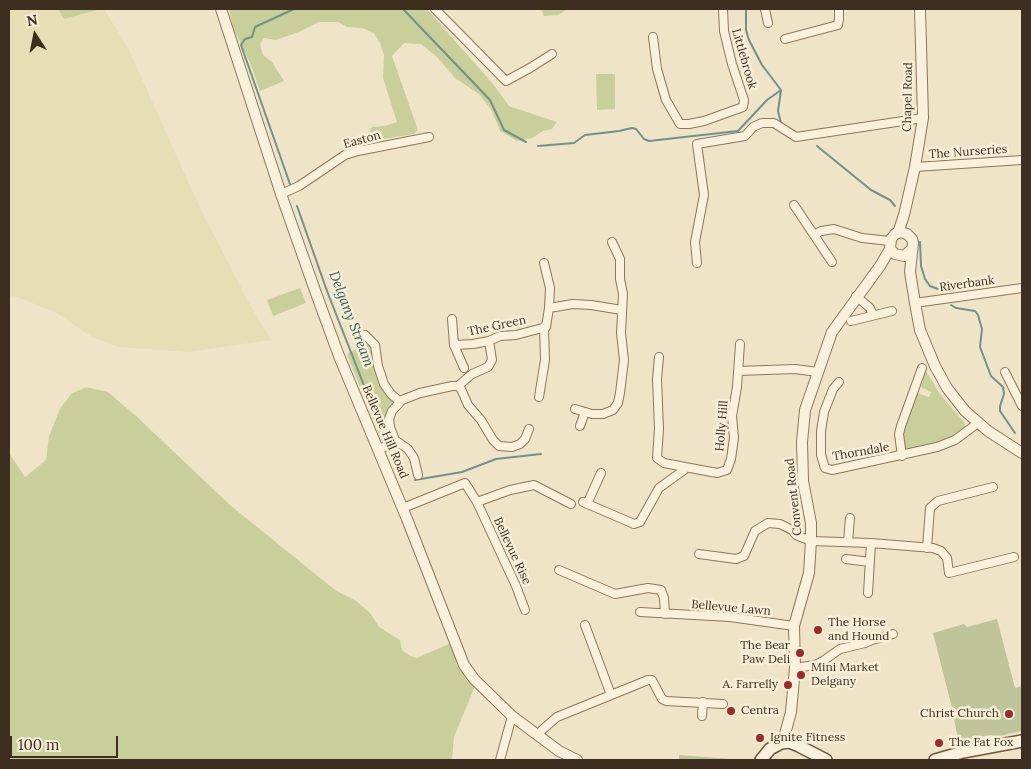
<!DOCTYPE html>
<html>
<head>
<meta charset="utf-8">
<style>
	body { margin:0 }
	#map { position:relative; width:1031px; height:769px; overflow:hidden; background:#f0e4c8; font-family:Lora,serif }
	canvas { display:block }
	.frame { position:absolute; inset:0; border:10px solid #3d2e20; pointer-events:none }
	.north { position:absolute; left:10px; top:10px; width:50px; height:50px; -webkit-text-stroke:4px #f7eed8; paint-order:stroke; rotate:349deg; font-size:14px; font-weight:700; line-height:20px; text-align:center; color:#3d2e20 }
	.north::after { content:''; display:block; margin:auto; width:18px; height:22px; background:#3d2e20; clip-path:polygon(50% 0,100% 100%,50% 72%,0 100%) }
	.scale { position:absolute; left:10px; top:736px; width:108px; height:22px; box-sizing:border-box; border:2px solid #3d2e20; border-top:0; padding-left:6px; font-size:15px; line-height:18px; white-space:nowrap; color:#3d2e20; -webkit-text-stroke:4px #f7eed8; paint-order:stroke }
</style>
</head>
<body>
<div id="map">
<canvas width="1031" height="769"></canvas>
<div class="frame"></div>
<div class="north">N</div>
<div class="scale">100 m</div>
</div>
<script>
const g = document.querySelector('canvas').getContext('2d');
g.lineJoin = 'round';
function fillPath(path, color) { g.fillStyle = color; g.fill(path, 'evenodd'); }
const poly = rows => new Path2D(rows.map(r => 'M' + r).join(''));
function stroke(path, color, width, dash) { g.strokeStyle = color; g.lineWidth = width; g.lineCap = dash ? 'butt' : 'round'; g.setLineDash(dash || []); g.stroke(path); }
function write(font, color, halo, rows, align = 'center') {
  g.font = font + ' Lora,serif'; g.lineWidth = 5; g.setLineDash([]); g.textBaseline = 'middle'; g.strokeStyle = halo; g.fillStyle = color; for (const [text, x, y, turn = 0] of rows) {
    g.save(); g.translate(x, y); g.rotate((+turn || 0) * Math.PI / 180); g.textAlign = isNaN(turn) ? turn : align; if (halo) g.strokeText(text, 0, 0); g.fillText(text, 0, 0); g.restore();
  }
}
const farmland = poly([
	[9,9,58,9,64,19,104,9,128,48,201,210,250,305,271,340,188,352,119,347,92,337,55,312,14,296,9,297]
]);
const green = poly([
	[58,9,102,9,64,19],
	[229,9,427,9,493,84,509,106,557,122,552,129,543,131,532,138,517,141,500,131,492,111,479,94,455,78,437,57,421,44,404,43,392,56,418,130,414,134,377,140,368,140,368,134,372,127,385,126,397,122,383,78,384,55,380,43,374,33,362,28,347,27,338,22,319,22,299,32,276,40,264,38,260,44,263,55,272,62,284,81,260,91,251,65,233,28],
	[541,9,568,9,558,15,544,16],
	[596,74,615,74,615,109,597,110],
	[300,288,306,303,273,316,267,300],
	[364,345,369,345,372,348,376,370,384,392,394,403,385,416,384,424,389,440,383,444,347,354],
	[926,371,940,394,964,422,966,429,942,442,906,452,902,439,905,420,917,393,929,397,931,392,921,387],
	[86,387,108,392,136,416,230,505,335,590,356,601,370,613,379,627,400,640,402,650,410,656,417,658,451,643,456,654,456,664,475,686,454,737,452,760,9,760,9,453,25,477,46,460,49,436,60,409,71,394]
]);
const cemetery = poly([
	[997,619,1015,688,1021,686,1022,691,1022,731,995,737,992,735,983,736,980,737,975,742,959,745,952,708,933,633,964,624,967,627],
	[679,755,743,760,679,760]
]);
const stream = poly([
	[403,9,490,100,504,130,526,142],
	[746,9,746,30,749,40,762,65,781,90,778,111,781,123],
	[538,146,574,143,585,135,619,131,632,128,636,129,644,139,649,141,738,131,767,100,781,90],
	[817,146,871,190,890,200,895,206],
	[290,184,241,45,245,39,252,37,255,27,294,9],
	[297,206,327,291,385,439],
	[920,242,921,266,925,279,930,286,946,292],
	[951,305,956,308,975,311,978,315,982,329,980,347,991,376,1003,387,1004,394,1000,406,1000,411,1015,433],
	[415,480,462,472,496,459,541,454]
]);
const minor = poly([
	[435,9,506,81,530,68,552,54],
	[765,9,768,23],
	[653,37,657,69,666,100,680,124,689,124,704,121,743,107,744,100,732,64,724,31,723,9],
	[785,39,838,25,839,19,839,9],
	[915,167,1022,160],
	[281,194,299,186,345,155,358,151,429,137],
	[794,205,832,262],
	[814,235,821,231,834,229,862,238,890,241],
	[544,263,550,288,549,308],
	[697,263,695,242,704,195,697,144,745,136,753,127,762,123,774,123,796,137,923,118],
	[856,296,870,308,873,315],
	[915,303,1022,288],
	[452,319,454,345,464,368],
	[851,321,892,311],
	[365,335,375,345,378,366,384,384,391,394,400,402],
	[454,345,473,344,489,341,500,336,516,335,546,327,549,308,573,304,591,305,622,310],
	[659,357,657,379,659,429,657,458,664,463,717,473,727,470,731,459,734,438,732,416,737,387,740,344],
	[738,371,795,369,818,372],
	[1005,372,1022,406],
	[839,382,833,389,824,412,821,431,821,455,825,468,832,470,937,447,955,440,978,423],
	[458,386,472,374,488,367,492,360,489,341],
	[539,397,545,360,544,327],
	[575,409,592,414,603,414,613,410,618,403,620,393,624,360,621,333,623,294,620,279,620,259,612,242],
	[580,426,585,412],
	[379,450,395,440],
	[902,456,899,434,901,426,922,368],
	[418,475,414,458,408,449,395,440,390,427,389,419,392,411,402,400,420,393,452,386,458,386,461,389,468,405,481,420,493,440,499,446,512,447,520,444,525,439,529,429],
	[477,502,510,490,534,485,571,504],
	[583,502,634,524,640,522,659,488,684,470,685,467],
	[587,504,601,473],
	[403,508,465,483,477,502,516,586,525,610],
	[848,542,850,518],
	[927,548,930,508,938,501,993,487],
	[699,554,736,559,744,556,755,531,768,523,780,524,792,530,796,535,811,541,871,543,933,548,941,551,947,558,949,573,1014,557],
	[846,559,870,562],
	[559,570,615,594,648,588,661,590,664,598,665,614],
	[868,593,871,543],
	[640,612,730,617,794,626],
	[585,625,611,695],
	[795,668,815,665,823,661,840,649,865,643,872,640,893,634],
	[702,716,703,702],
	[538,735,542,730,557,717,648,680,652,680,662,699,666,701,723,704],
	[500,760,512,716]
]);
const tertiary = poly([
	[221,9,281,194,317,296,339,356,407,519,464,665,474,679,512,716,559,751,577,760],
	[898,233,904,215,915,167,923,118,920,9],
	[911,250,904,256,895,254,890,249,891,239,895,234,901,232,907,234,912,239,913,243,910,272,915,303,920,330,935,366,947,388,965,411,988,431,1022,453],
	[781,743,785,734,791,712,795,668,794,626,809,573,811,541,811,523,803,481,802,442,805,410,832,332,880,266,890,249]
]);
const secondary = poly([
	[761,760,770,749,781,743,789,742,799,746,826,760],
	[935,760,963,752,1022,741]
]);
const markers = [
	[818,630,5,"#9e2a2b"],
	[800,653,5,"#9e2a2b"],
	[801,675,5,"#9e2a2b"],
	[788,685,5,"#9e2a2b"],
	[731,711,5,"#9e2a2b"],
	[1009,714,5,"#9e2a2b"],
	[760,738,5,"#9e2a2b"],
	[939,743,5,"#9e2a2b"]
];
const streetNames = [
	["Littlebrook",744,59,74],
	["Chapel Road",908,97,-89],
	["Easton",362,140,-15],
	["The Nurseries",968,152,-4],
	["Riverbank",967,284,-8],
	["The Green",497,326,-12],
	["Holly Hill",722,426,-85],
	["Bellevue Hill Road",385,432,67],
	["Thorndale",861,452,-10],
	["Convent Road",794,497,-96],
	["Bellevue Rise",512,551,65],
	["Bellevue Lawn",731,608,5]
];
const poiNames = [
	["The Horse",828,623],
	["and Hound",828,637],
	["The Bear",790,646,"right"],
	["Paw Deli",790,660,"right"],
	["Mini Market",811,668],
	["Delgany",811,682],
	["A. Farrelly",778,685,"right"],
	["Centra",741,711],
	["Christ Church",999,714,"right"],
	["Ignite Fitness",770,738],
	["The Fat Fox",949,743]
];
const waterNames = [
	["Delgany Stream",351,319,69]
];
fillPath(farmland, '#e6deb5');
fillPath(green, '#c9cf9b');
fillPath(cemetery, '#bfc49a');
stroke(stream, '#6f938a', 2);
stroke(minor, '#8d765c', 10);
stroke(tertiary, '#8d765c', 12);
stroke(secondary, '#6f573f', 14);
stroke(minor, '#faf1dc', 8);
stroke(tertiary, '#faf1dc', 10);
stroke(secondary, '#faf1dc', 11);
for (const [x, y, r, color] of markers) { const dot = new Path2D(); dot.arc(x, y, r, 0, 2 * Math.PI); g.fillStyle = color; g.fill(dot); stroke(dot, '#f7eed8', 2); }
write('12px', '#3d2e20', '#f7eed8', streetNames);
write('12px', '#3d2e20', '#f7eed8', poiNames, 'left');
write('italic 14px', '#2f5d5a', '#f7eed8', waterNames);
</script>
</body>
</html>
